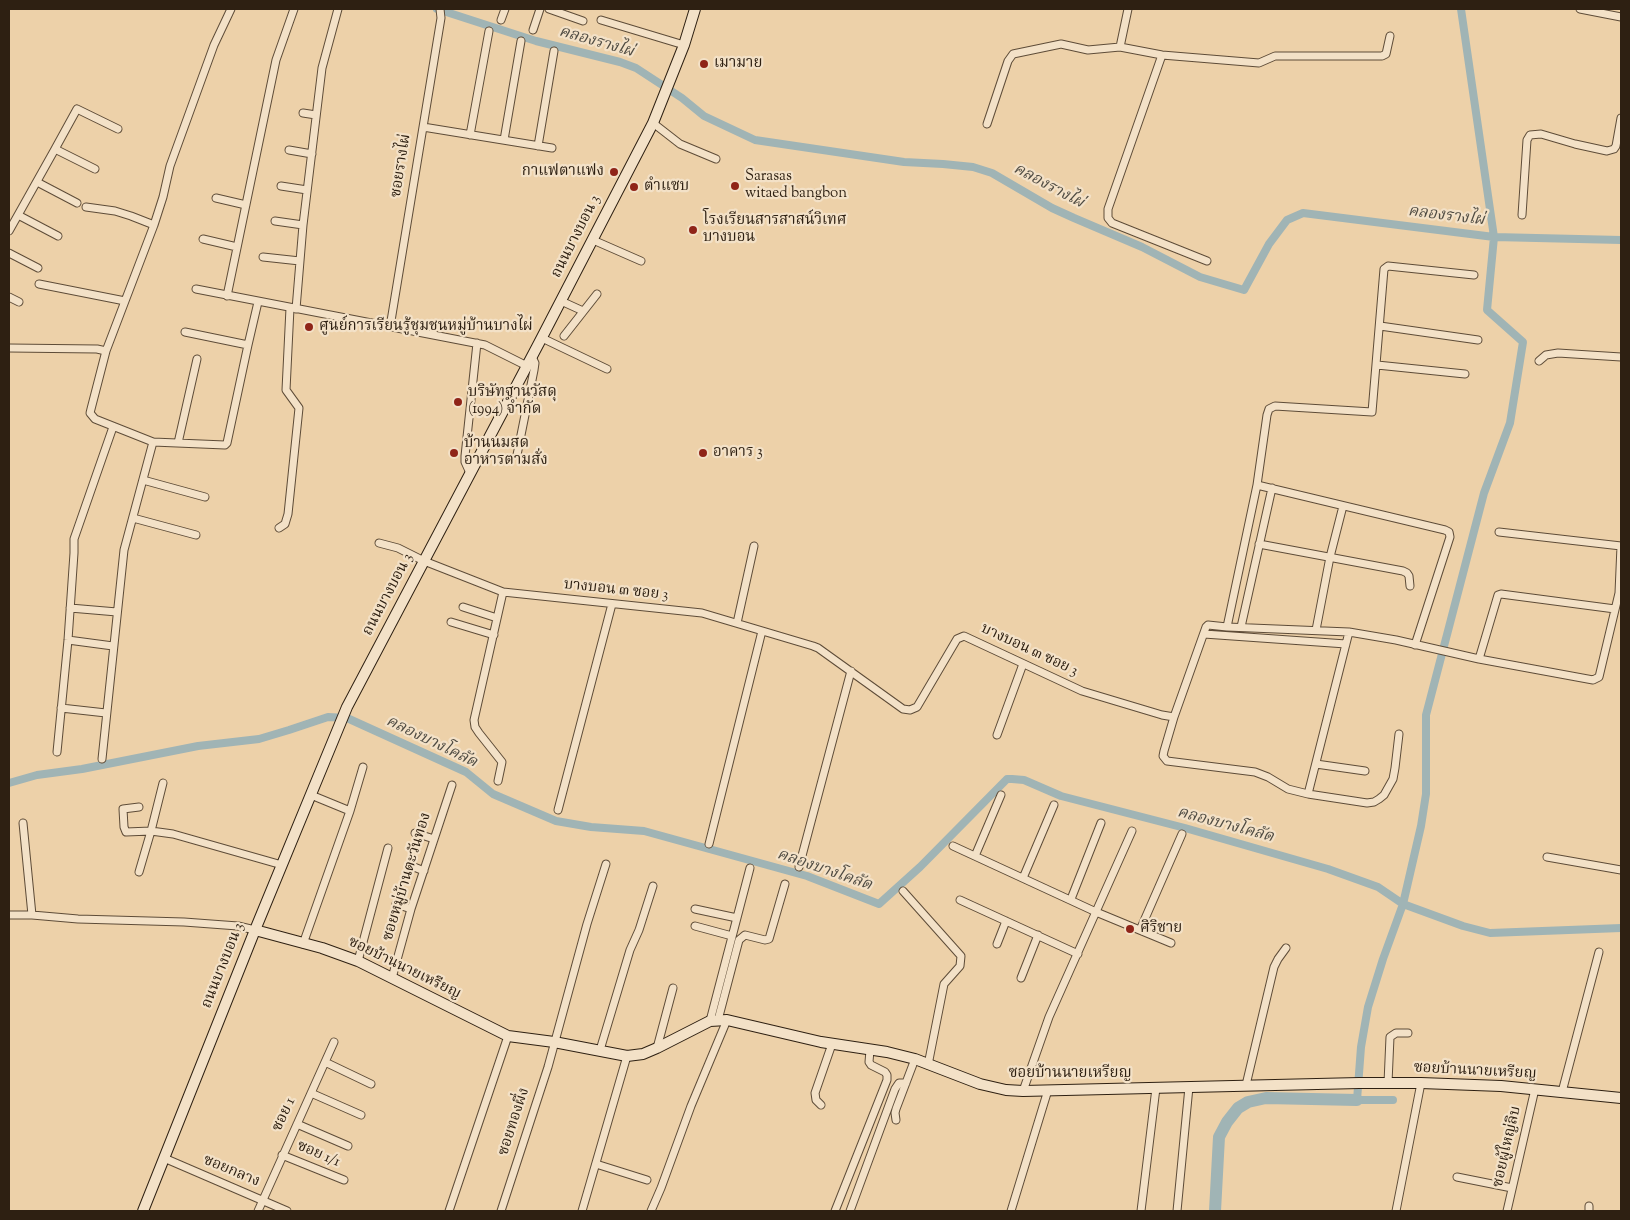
<!DOCTYPE html>
<html>
<head>
<meta charset="utf-8">
<style>
	body { margin:0 }
	#map { position:relative; width:1630px; height:1220px; overflow:hidden; background:#edd1a9; font-family:"Sorts Mill Goudy",serif }
	canvas { display:block }
	.frame { position:absolute; inset:0; border:10px solid #2e2012; pointer-events:none }
</style>
</head>
<body>
<div id="map">
<canvas width="1630" height="1220"></canvas>
<div class="frame"></div>
</div>
<script>
const g = document.querySelector('canvas').getContext('2d');
g.lineJoin = 'round';
const poly = rows => new Path2D(rows.map(r => 'M' + r).join(''));
function stroke(path, color, width, dash) { g.strokeStyle = color; g.lineWidth = width; g.lineCap = dash ? 'butt' : 'round'; g.setLineDash(dash || []); g.stroke(path); }
function write(font, color, halo, rows, align = 'center') {
  g.font = font + ' "Sorts Mill Goudy","Noto Serif Thai",serif'; g.lineWidth = 4.5; g.setLineDash([]); g.textBaseline = 'middle'; g.strokeStyle = halo; g.fillStyle = color; for (const [text, x, y, turn = 0] of rows) {
    g.save(); g.translate(x, y); g.rotate((+turn || 0) * Math.PI / 180); g.textAlign = isNaN(turn) ? turn : align; if (halo) g.strokeText(text, 0, 0); g.fillText(text, 0, 0); g.restore();
  }
}
const canal = poly([
	[437,9,536,41,620,62,636,68,682,98,704,116,755,140,904,162,943,164,973,167,992,173,1052,208,1074,218,1142,247,1200,277,1244,290,1269,244,1287,220,1303,213,1494,237,1621,240],
	[9,783,37,775,82,769,198,746,259,739,289,730,328,717,347,718,466,772,493,794,556,821,591,827,644,831,807,876,879,904,920,867,1007,779,1012,779,1024,780,1061,796,1185,828,1328,869,1378,887,1403,904,1463,926,1490,933,1621,928],
	[1393,1100,1357,1100,1361,1047,1368,1007,1383,959,1403,904,1421,826,1426,794,1426,715,1484,493,1510,423,1523,342,1487,310,1494,237,1461,9]
]);
const river = poly([
	[1215,1211,1219,1137,1227,1122,1238,1108,1248,1102,1266,1098,1357,1100]
]);
const street = poly([
	[549,9,583,21],
	[1128,9,1120,47,1162,55,1259,63,1275,56,1382,56,1386,54,1390,36],
	[1580,9,1621,17],
	[501,20,505,9],
	[601,20,684,45],
	[533,30,540,9],
	[1162,55,1108,209,1108,218,1112,223,1207,261],
	[303,113,316,115],
	[653,123,680,144,716,159],
	[987,124,1008,61,1013,54,1061,44,1088,50,1120,47],
	[423,127,552,148],
	[470,135,489,31],
	[504,140,521,41],
	[538,146,554,51],
	[289,150,312,154],
	[95,169,55,149,77,109,118,129],
	[37,182,77,203],
	[281,186,307,190],
	[216,198,246,205],
	[86,207,115,211,131,216,154,225],
	[18,215,55,149],
	[1522,215,1527,140,1530,135,1541,134,1575,144,1607,151,1614,149,1616,146,1621,118],
	[275,221,303,225],
	[9,231,18,215,58,236],
	[203,239,237,247],
	[593,240,641,261],
	[9,253,38,268],
	[263,257,300,261],
	[39,284,125,301],
	[196,289,485,345,527,366],
	[227,296,276,60,294,9],
	[9,297,19,302],
	[561,301,583,311],
	[296,309,303,225,322,68,338,9],
	[1380,326,1478,340],
	[390,327,441,18,440,9],
	[185,332,248,345],
	[564,336,597,294],
	[542,338,607,369],
	[9,348,97,349,106,351,91,409,90,413,95,419,153,442,225,445,227,443,248,345,258,302],
	[106,351,154,225,163,197,170,166,214,45,231,9],
	[1539,361,1546,355,1558,353,1621,357],
	[1377,365,1465,374],
	[178,443,197,359],
	[517,455,534,370,535,363,532,357],
	[470,473,465,462,465,456,477,343],
	[143,480,205,497],
	[1257,485,1445,530,1449,532,1450,537,1415,645],
	[133,518,196,535],
	[279,528,285,524,288,514,299,408,286,390,290,308],
	[1499,532,1621,546],
	[379,543,398,548,424,561,503,592,702,613,813,646,818,648,903,709,910,710,917,707,957,639,964,636,1082,691,1162,715,1174,717,1164,751,1163,756,1167,761,1255,772,1268,777,1288,789,1308,794,1367,803,1374,802,1379,799,1384,795,1393,779,1395,768,1399,734],
	[1259,544,1403,571,1407,573,1409,576,1410,586],
	[463,607,497,618],
	[70,608,117,612],
	[451,622,494,635],
	[737,623,754,546],
	[1227,627,1349,632,1396,640,1479,659,1593,680,1599,677,1619,593,1621,546],
	[1241,627,1272,488],
	[1316,630,1330,557,1343,506],
	[1204,634,1346,644],
	[68,640,113,646],
	[1479,659,1498,595,1501,594,1615,609],
	[61,708,106,713],
	[1174,717,1206,627,1208,625,1227,627,1257,485,1267,415,1269,409,1275,406,1372,412,1384,269,1388,266,1474,275],
	[997,735,1023,664],
	[57,752,68,640,74,553,74,539,113,427],
	[102,759,124,550,153,442],
	[1316,764,1365,771],
	[498,781,502,762,479,733,475,727,474,720,503,592],
	[1308,794,1349,632],
	[311,795,350,811],
	[139,807,123,809,124,827,126,832,151,831,173,834,282,865],
	[558,810,612,604],
	[23,823,32,915],
	[415,833,434,839],
	[709,844,762,631],
	[953,846,1096,912,1171,943],
	[975,856,1001,795],
	[1547,857,1621,870],
	[409,865,424,871],
	[799,867,851,671],
	[139,872,151,831,163,783],
	[1023,878,1054,805],
	[903,891,961,956,960,966,944,984,928,1065],
	[1071,899,1101,823],
	[960,900,1078,954],
	[396,904,411,909],
	[695,909,737,918],
	[9,915,32,915,78,919,184,922,238,926,255,930],
	[695,926,732,936],
	[1140,930,1182,834],
	[303,944,350,811,363,767],
	[997,944,1006,921],
	[358,961,388,848],
	[392,978,411,909,452,785],
	[1021,978,1038,935],
	[718,1020,739,940,745,935,765,940,769,939,785,884],
	[710,1021,750,868],
	[657,1048,673,988],
	[600,1050,630,950,639,930,653,886],
	[325,1062,371,1084],
	[1388,1083,1390,1037,1396,1033,1408,1033],
	[1246,1085,1274,967,1278,959,1286,948],
	[1023,1091,1049,1017,1132,831],
	[1562,1092,1599,952],
	[311,1093,361,1115],
	[821,1105,816,1100,815,1093,832,1044],
	[896,1120,895,1113,896,1109,915,1059],
	[297,1124,348,1146],
	[282,1155,344,1180],
	[164,1158,287,1211],
	[596,1164,647,1180],
	[1457,1177,1512,1188],
	[258,1211,334,1042],
	[449,1211,508,1036],
	[501,1211,548,1067,587,924,606,864],
	[582,1211,627,1056],
	[651,1211,661,1188,691,1106,727,1020],
	[835,1211,887,1080,887,1075,885,1072,871,1065,869,1062,870,1050],
	[850,1211,895,1089,899,1083,906,1083],
	[1011,1211,1048,1090],
	[1141,1211,1156,1088],
	[1177,1211,1189,1087],
	[1396,1211,1421,1083],
	[1507,1211,1535,1089],
	[1589,1211,1589,1206]
]);
const secondary = poly([
	[255,930,322,948,358,961,508,1036,554,1042,627,1056,643,1054,657,1048,710,1021,727,1020,821,1042,887,1052,915,1059,980,1084,1006,1090,1023,1091,1359,1083,1421,1083,1501,1086,1621,1098],
	[143,1211,255,930,347,707,539,343,653,123,684,45,695,9]
]);
const markers = [
	[704,64,5,"#8f2418"],
	[614,172,5,"#8f2418"],
	[735,186,5,"#8f2418"],
	[634,187,5,"#8f2418"],
	[693,230,5,"#8f2418"],
	[309,327,5,"#8f2418"],
	[458,402,5,"#8f2418"],
	[454,453,5,"#8f2418"],
	[703,453,5,"#8f2418"],
	[1130,929,5,"#8f2418"]
];
const poiNames = [
	["เมามาย",714,64],
	["กาแฟตาแฟง",604,172,"right"],
	["Sarasas",745,177],
	["witaed bangbon",745,194],
	["ตำแซบ",644,187],
	["โรงเรียนสารสาสน์วิเทศ",703,221],
	["บางบอน",703,238],
	["ศูนย์การเรียนรู้ชุมชนหมู่บ้านบางไผ่",319,327],
	["บริษัทฐานวัสดุ",468,393],
	["(1994) จำกัด",468,410],
	["บ้านนมสด",464,444],
	["อาหารตามสั่ง",464,461],
	["อาคาร 3",713,453],
	["ศิริชาย",1140,929]
];
const streetNames = [
	["ซอยรางไผ่",402,166,-81],
	["ถนนบางบอน 3",577,237,-63],
	["บางบอน ๓ ซอย 3",616,591,6],
	["ถนนบางบอน 3",389,595,-62],
	["บางบอน ๓ ซอย 3",1029,651,25],
	["ซอยหมู่บ้านตะวันทอง",408,877,-73],
	["ถนนบางบอน 3",224,966,-68],
	["ซอยบ้านนายเหรียญ",404,969,26],
	["ซอยบ้านนายเหรียญ",1475,1072,3],
	["ซอยบ้านนายเหรียญ",1070,1074],
	["ซอย 1",285,1115,-65],
	["ซอยทองผึ่ง",515,1122,-72],
	["ซอยผู้ใหญ่ลิบ",1508,1147,-77],
	["ซอย 1/1",318,1155,23],
	["ซอยกลาง",231,1172,23]
];
const waterNames = [
	["คลองรางไผ่",596,43,16],
	["คลองรางไผ่",1048,187,28],
	["คลองรางไผ่",1446,217,7],
	["คลองบางโคลัด",431,743,26],
	["คลองบางโคลัด",1225,826,15],
	["คลองบางโคลัด",824,871,19]
];
stroke(canal, '#a0b4b5', 8);
stroke(river, '#a0b4b5', 12);
stroke(street, '#5e4c38', 9);
stroke(secondary, '#2e2012', 12);
stroke(street, '#f3e1c7', 7);
stroke(secondary, '#f3e1c7', 10);
for (const [x, y, r, color] of markers) { const dot = new Path2D(); dot.arc(x, y, r, 0, 2 * Math.PI); g.fillStyle = color; g.fill(dot); stroke(dot, '#f3e1c7', 2); }
write('15px', '#2e2012', '#f3e1c7', poiNames, 'left');
write('15px', '#2e2012', '#f3e1c7', streetNames);
write('italic 16px', '#504c43', '#f3e1c7', waterNames);
</script>
</body>
</html>
